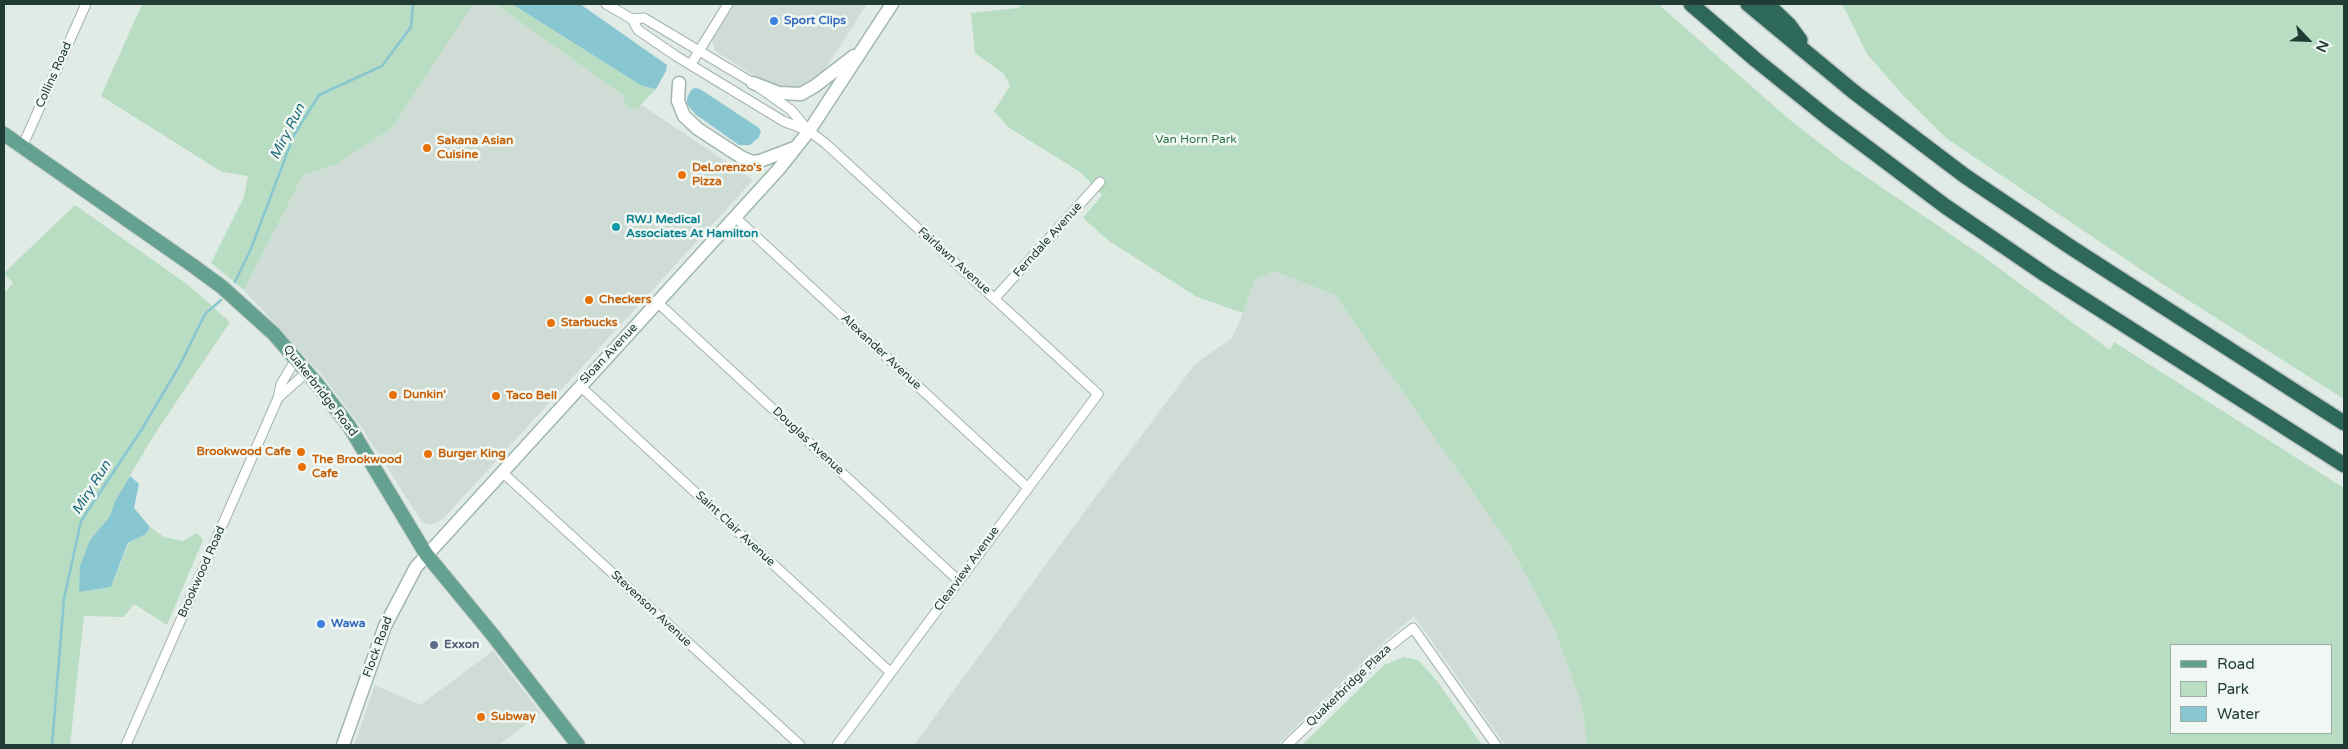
<!DOCTYPE html>
<html>
<head>
<meta charset="utf-8">
<style>
	body { margin:0 }
	#map { position:relative; width:2348px; height:749px; overflow:hidden; background:#e0ebe6; font-family:"Varela Round",sans-serif }
	canvas { display:block }
	.frame { position:absolute; inset:0; border:5px solid #213c34; pointer-events:none }
	.legend { position:absolute; left:2170px; top:644px; width:162px; height:90px; box-sizing:border-box; background:#f1f8f4; border:1px solid #9eada7; margin:0; padding:6px 9px; list-style:none; font-size:15px; color:#213c34 }
	.legend li { display:flex; align-items:center; gap:10px; height:25px }
	.legend b { width:25px; border:1px solid #9eada7 }
	.north { position:absolute; left:2283px; top:15px; width:50px; height:50px; -webkit-text-stroke:4px #f1f8f4; paint-order:stroke; rotate:114deg; font-size:14px; font-weight:700; line-height:20px; text-align:center; color:#213c34 }
	.north::after { content:''; display:block; margin:auto; width:18px; height:22px; background:#213c34; clip-path:polygon(50% 0,100% 100%,50% 72%,0 100%) }
</style>
</head>
<body>
<div id="map">
<canvas width="2348" height="749"></canvas>
<div class="frame"></div>
<ul class="legend">
<li><b style="height:6px;background:#65a191"></b>Road</li>
<li><b style="height:14px;background:#b9ddc2"></b>Park</li>
<li><b style="height:14px;background:#88c6d1"></b>Water</li>
</ul>
<div class="north">N</div>
</div>
<script>
const g = document.querySelector('canvas').getContext('2d');
g.lineJoin = 'round';
function fillPath(path, color) { g.fillStyle = color; g.fill(path, 'evenodd'); }
const poly = rows => new Path2D(rows.map(r => 'M' + r).join(''));
function stroke(path, color, width, dash) { g.strokeStyle = color; g.lineWidth = width; g.lineCap = dash ? 'butt' : 'round'; g.setLineDash(dash || []); g.stroke(path); }
function write(font, color, halo, rows, align = 'center') {
  g.font = font + ' "Varela Round",sans-serif'; g.lineWidth = 5; g.setLineDash([]); g.textBaseline = 'middle'; g.strokeStyle = halo; g.fillStyle = color; for (const [text, x, y, turn = 0] of rows) {
    g.save(); g.translate(x, y); g.rotate((+turn || 0) * Math.PI / 180); g.textAlign = isNaN(turn) ? turn : align; if (halo) g.strokeText(text, 0, 0); g.fillText(text, 0, 0); g.restore();
  }
}
const built = poly([
	[473,4,495,4,613,88,636,109,642,105,753,180,442,520,429,525,422,522,362,428,323,376,244,290,303,175,335,165],
	[735,4,867,4,822,74,802,90,769,85,715,51,712,40],
	[1274,271,1335,295,1511,547,1555,630,1582,705,1587,745,1505,745,1414,616,1387,639,1277,745,914,745,1085,511,1195,364,1232,338,1243,313,1255,278],
	[493,651,541,713,499,745,354,745,375,685,420,705]
]);
const green = poly([
	[142,4,473,4,392,128,335,165,303,175,244,290,211,263,244,197,248,176,222,172,101,96],
	[495,4,512,4,642,86,656,89,637,109,626,107,624,97,613,88],
	[1023,4,1658,4,1790,120,1840,159,1981,255,2110,350,2114,342,2344,488,2344,745,1587,745,1582,705,1555,630,1511,547,1335,295,1274,271,1255,279,1243,313,1197,297,1109,241,1083,218,1102,195,1080,172,1008,127,994,111,1010,86,1004,74,975,53,971,13,1018,8],
	[2172,645,2332,645,2332,733,2172,733],
	[1839,4,2344,4,2344,399,2158,281,1946,138,1901,93,1867,54,1844,7],
	[75,205,187,284,230,322,154,435,115,501,110,516,90,540,79,592,111,587,129,543,146,534,150,527,164,537,183,541,197,533,203,540,167,625,134,604,124,617,84,616,70,745,5,745,4,293,13,283,4,273],
	[1404,657,1418,660,1437,681,1482,745,1302,745,1384,665]
]);
const water = poly([
	[512,4,580,4,667,65,666,71,656,89,642,86],
	[695,88,700,89,759,128,761,132,759,137,750,145,739,145,695,114,687,104,687,98,691,90],
	[130,476,139,484,134,508,150,527,146,534,128,543,111,587,79,592,80,566,90,540,110,516,115,501]
]);
const stream = poly([
	[235,282,250,251,294,135,319,95,382,66,411,27,413,4],
	[52,745,64,599,81,521,142,429,181,363,205,314,221,300]
]);
const minor = poly([
	[606,4,632,19,638,30,676,56,783,121,809,131,825,143,1098,394,837,745],
	[632,19,644,18,753,83,791,110,807,129],
	[691,64,728,4],
	[22,147,86,4],
	[735,217,1027,487],
	[995,298,1100,182],
	[657,302,958,580],
	[580,386,890,672],
	[278,398,307,372],
	[502,472,800,745],
	[126,745,278,398,281,384,296,359],
	[1287,745,1390,646,1413,628,1496,745]
]);
const secondary = poly([
	[679,83,678,101,684,116,698,129,741,157,752,162,760,161,794,148],
	[753,83,779,93,801,94,815,86,854,56],
	[343,745,385,626,416,567,778,170,809,131,892,4]
]);
const primary = poly([
	[4,134,192,265,222,287,274,334,317,384,349,426,426,554,492,634,578,745]
]);
const motorway = poly([
	[1691,4,1756,60,1828,118,1945,206,2046,275,2344,465],
	[1748,4,1854,92,1965,176,2072,248,2344,423],
	[1767,4,1789,25,1800,40]
]);
const markers = [
	[774,21,5,"#3f7fe0"],
	[427,148,5,"#e8710a"],
	[682,175,5,"#e8710a"],
	[616,227,5,"#0f9aa8"],
	[589,300,5,"#e8710a"],
	[551,323,5,"#e8710a"],
	[393,395,5,"#e8710a"],
	[496,396,5,"#e8710a"],
	[301,452,5,"#e8710a"],
	[428,454,5,"#e8710a"],
	[302,467,5,"#e8710a"],
	[321,624,5,"#3f7fe0"],
	[434,645,5,"#5c6f8a"],
	[481,717,5,"#e8710a"]
];
const shopNames = [
	["Sport Clips",784,21],
	["Wawa",331,624]
];
const streetNames = [
	["Collins Road",54,75,-66],
	["Ferndale Avenue",1048,240,-48],
	["Fairlawn Avenue",954,261,42],
	["Alexander Avenue",881,352,43],
	["Sloan Avenue",609,354,-47],
	["Quakerbridge Road",320,391,52],
	["Douglas Avenue",808,441,43],
	["Saint Clair Avenue",735,529,43],
	["Clearview Avenue",967,569,-54],
	["Brookwood Road",202,572,-66],
	["Stevenson Avenue",651,609,43],
	["Flock Road",378,647,-70],
	["Quakerbridge Plaza",1349,686,-44]
];
const parkNames = [
	["Van Horn Park",1196,140]
];
const foodNames = [
	["Sakana Asian",437,141],
	["Cuisine",437,155],
	["DeLorenzo's",692,168],
	["Pizza",692,182],
	["Checkers",599,300],
	["Starbucks",561,323],
	["Dunkin'",403,395],
	["Taco Bell",506,396],
	["Brookwood Cafe",291,452,"right"],
	["Burger King",438,454],
	["The Brookwood",312,460],
	["Cafe",312,474],
	["Subway",491,717]
];
const cultureNames = [
	["RWJ Medical",626,220],
	["Associates At Hamilton",626,234]
];
const serviceNames = [
	["Exxon",444,645]
];
const waterNames = [
	["Miry Run",288,132,-63],
	["Miry Run",92,488,-58]
];
fillPath(built, '#cfdbd5');
fillPath(green, '#b9ddc2');
fillPath(water, '#88c6d1');
stroke(stream, '#88c6d1', 2.5);
stroke(minor, '#a3b3ad', 11);
stroke(secondary, '#9fb7ae', 15);
stroke(primary, '#c1c8c6', 16);
stroke(motorway, '#c1c8c6', 18);
stroke(minor, '#fff', 9);
stroke(secondary, '#fff', 12);
stroke(primary, '#65a191', 14);
stroke(motorway, '#2d685b', 15);
for (const [x, y, r, color] of markers) { const dot = new Path2D(); dot.arc(x, y, r, 0, 2 * Math.PI); g.fillStyle = color; g.fill(dot); stroke(dot, '#f1f8f4', 2); }
write('bold 12px', '#366cbe', '#f1f8f4', shopNames, 'left');
write('12px', '#213c34', '#f1f8f4', streetNames);
write('12px', '#2b7246', '#f1f8f4', parkNames);
write('bold 12px', '#c56008', '#f1f8f4', foodNames, 'left');
write('bold 12px', '#0d838f', '#f1f8f4', cultureNames, 'left');
write('bold 12px', '#4e5e75', '#f1f8f4', serviceNames, 'left');
write('italic 14px', '#1b6977', '#f1f8f4', waterNames);
</script>
</body>
</html>
